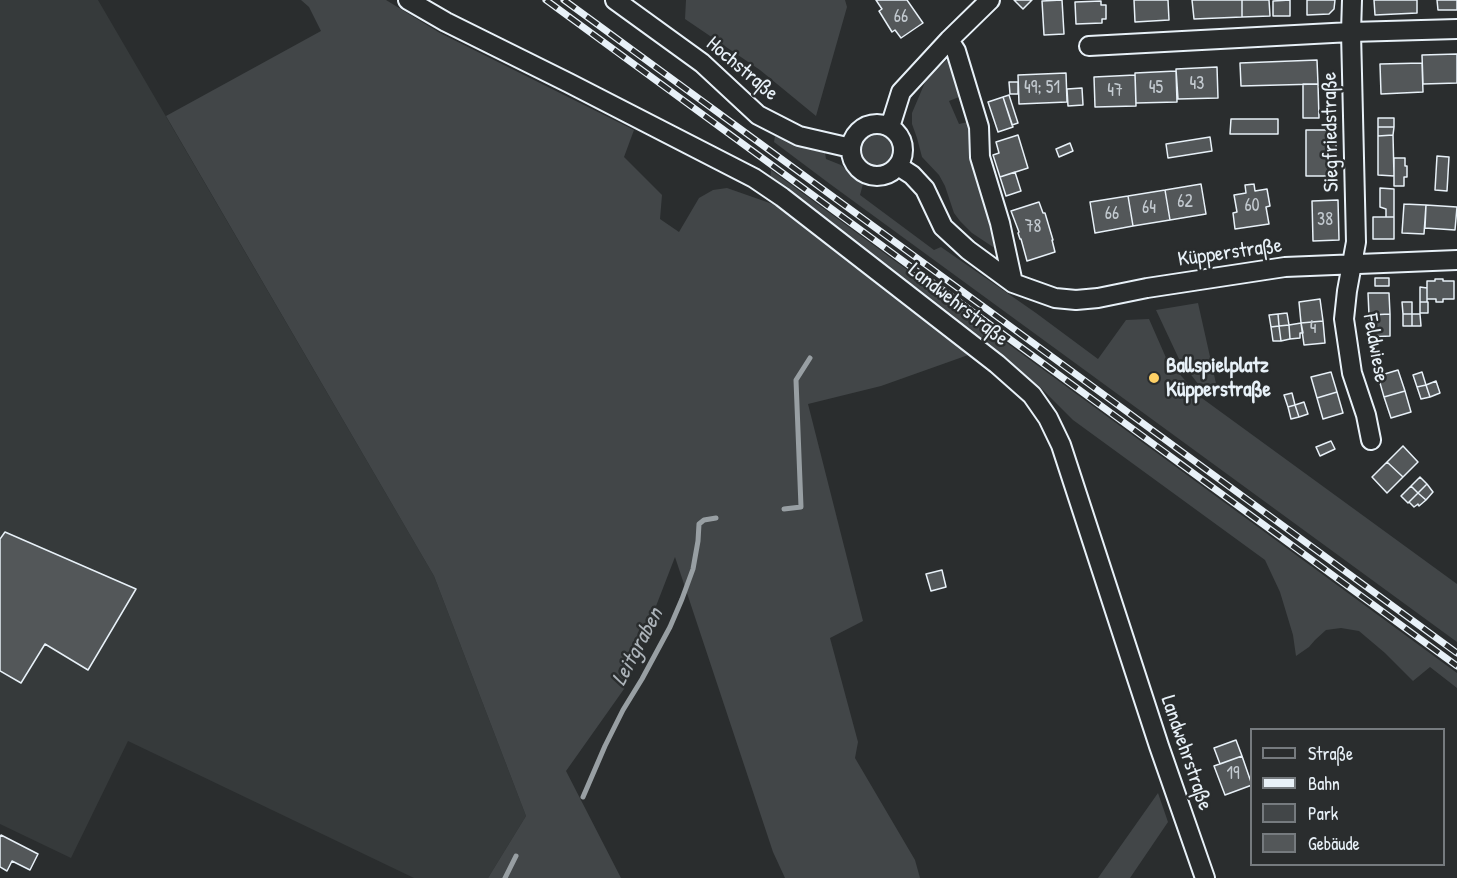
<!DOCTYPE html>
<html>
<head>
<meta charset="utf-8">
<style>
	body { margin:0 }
	#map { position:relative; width:1457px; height:878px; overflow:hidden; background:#2a2d2e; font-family:"Patrick Hand",sans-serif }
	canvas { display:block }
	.legend { position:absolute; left:1250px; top:728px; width:195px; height:138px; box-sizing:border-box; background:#2a2d2e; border:2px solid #767b7f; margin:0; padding:8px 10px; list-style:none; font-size:18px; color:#e8f1f8 }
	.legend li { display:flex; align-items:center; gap:12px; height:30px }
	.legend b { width:30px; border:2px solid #767b7f }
</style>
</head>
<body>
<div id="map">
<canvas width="1457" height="878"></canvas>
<ul class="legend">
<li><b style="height:8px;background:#2a2d2e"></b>Straße</li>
<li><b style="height:8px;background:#e8f1f8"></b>Bahn</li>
<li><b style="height:16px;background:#424648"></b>Park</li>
<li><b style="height:16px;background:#535759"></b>Gebäude</li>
</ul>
</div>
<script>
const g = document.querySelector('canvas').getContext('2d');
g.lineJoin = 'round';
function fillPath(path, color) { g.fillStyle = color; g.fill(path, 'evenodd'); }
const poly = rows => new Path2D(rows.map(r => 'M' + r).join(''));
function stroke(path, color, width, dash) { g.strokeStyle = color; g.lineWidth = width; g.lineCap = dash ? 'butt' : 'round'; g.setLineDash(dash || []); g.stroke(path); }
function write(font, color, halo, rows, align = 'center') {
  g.font = font + ' "Patrick Hand",sans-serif'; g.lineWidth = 5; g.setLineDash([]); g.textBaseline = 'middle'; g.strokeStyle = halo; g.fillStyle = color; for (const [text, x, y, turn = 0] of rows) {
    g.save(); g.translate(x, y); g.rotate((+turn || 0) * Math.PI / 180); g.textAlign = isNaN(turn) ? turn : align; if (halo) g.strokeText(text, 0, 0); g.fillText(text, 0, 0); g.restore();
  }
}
const built = poly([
	[0,0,98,0,434,576,526,816,488,878,414,878,128,741,71,858,0,824]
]);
const green = poly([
	[301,0,386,0,440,33,634,130,624,157,662,195,660,219,679,232,699,198,713,190,727,188,784,208,971,354,881,386,808,404,863,621,830,638,858,742,855,758,915,860,920,878,785,878,773,852,675,557,624,689,566,771,621,878,488,878,526,816,434,576,166,116,321,31,309,7],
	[686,0,845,0,847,7,816,116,760,70,685,19],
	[948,59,956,69,964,95,949,101,959,124,972,121,998,243,996,249,972,233,960,221,954,213,945,186,939,175,922,157,917,138,912,124,912,113,926,80],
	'859 150a19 19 0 1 1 38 0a19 19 0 1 1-38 0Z',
	[775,136,807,149,825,153,826,159,841,165,863,184,860,195,934,250,941,247,1036,313,1098,359,1126,320,1149,319,1167,360,1199,396,1457,584,1457,642,830,184,774,142],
	[771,170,1457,673,1457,688,1430,667,1413,681,1385,653,1359,631,1341,628,1326,630,1315,640,1309,647,1296,656,1293,635,1280,592,1265,560,1073,420,1040,387,905,282,770,182],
	[1198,303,1217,388,1208,394,1202,389,1179,359,1156,310],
	[1158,793,1168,822,1130,878,1098,878]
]);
const stream = poly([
	[784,509,801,507,796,380,810,358],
	[583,797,605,746,623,710,642,679,670,627,682,599,693,569,698,541,699,524,704,520,716,518],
	[505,878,516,856]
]);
const building = poly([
	[876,0,907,0,923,23,901,38,895,30,892,32,879,11,882,9,876,0],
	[1014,0,1032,0,1023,9,1014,0],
	[1062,0,1064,34,1044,35,1042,1,1062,0],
	[1134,0,1168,0,1169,20,1135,22,1134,0],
	[1192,0,1242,0,1242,17,1194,19,1192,0],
	[1242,0,1269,0,1270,16,1242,17,1242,0],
	[1290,0,1290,16,1273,16,1273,1,1290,0],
	[1307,0,1335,0,1334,9,1329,14,1307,15,1307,0],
	[1374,0,1417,0,1417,13,1375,15,1374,0],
	[1437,0,1457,0,1457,10,1438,10,1437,0],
	[1101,1,1101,5,1106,5,1106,19,1102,19,1102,23,1076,24,1075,2,1101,1],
	[1457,54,1457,83,1423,84,1422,55,1457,54],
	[1317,60,1318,84,1241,86,1240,63,1317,60],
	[1422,63,1423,92,1381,94,1380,64,1422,63],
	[1217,67,1218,98,1178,99,1176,69,1217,67],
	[1176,71,1177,102,1136,103,1135,73,1176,71],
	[1066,73,1067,102,1019,104,1018,75,1066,73],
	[1135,75,1136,106,1095,107,1094,77,1135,75],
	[1009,82,1018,82,1018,94,1010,94,1009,82],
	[1303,84,1318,84,1319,118,1303,118,1303,84],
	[1082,88,1083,105,1068,106,1067,89,1082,88],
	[1009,95,1018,123,1012,125,1003,97,1009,95],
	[1003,97,1013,127,998,132,988,102,1003,97],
	[1378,118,1394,118,1394,127,1378,127,1378,118],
	[1231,119,1278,119,1278,134,1230,134,1231,119],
	[1378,127,1394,127,1393,135,1378,136,1378,127],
	[1306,130,1336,130,1336,176,1306,176,1306,130],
	[1018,135,1028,168,1000,177,993,155,999,153,996,142,1018,135],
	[1393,135,1394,176,1378,175,1378,136,1393,135],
	[1210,137,1212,151,1168,158,1166,144,1210,137],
	[1070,143,1073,151,1059,157,1056,149,1070,143],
	[1437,156,1449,157,1447,191,1435,190,1437,156],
	[1394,158,1405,158,1405,166,1407,166,1407,177,1404,177,1404,186,1394,186,1394,158],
	[1015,172,1021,191,1006,196,1000,177,1015,172],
	[1201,184,1206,214,1170,220,1165,190,1201,184],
	[1254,184,1255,191,1267,189,1270,206,1266,207,1269,224,1235,229,1233,213,1237,212,1234,195,1246,193,1245,185,1254,184],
	[1380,188,1394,189,1394,217,1386,217,1386,209,1380,207,1380,188],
	[1165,190,1170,220,1133,226,1128,196,1165,190],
	[1128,196,1133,226,1095,233,1090,202,1128,196],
	[1338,200,1339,240,1313,241,1312,201,1338,200],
	[1039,202,1043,213,1045,213,1053,240,1052,240,1055,252,1027,261,1021,239,1020,239,1018,233,1019,232,1011,211,1039,202],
	[1404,204,1426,205,1424,234,1402,233,1404,204],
	[1426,205,1457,207,1455,230,1425,228,1426,205],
	[1373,217,1394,217,1394,239,1373,239,1373,217],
	[1375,278,1389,278,1389,286,1375,286,1375,278],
	[1435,279,1443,279,1443,281,1454,281,1454,299,1443,299,1443,302,1436,302,1436,299,1427,299,1427,281,1435,281,1435,279],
	[1420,287,1427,288,1427,302,1420,302,1420,287],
	[1368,293,1389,293,1390,314,1369,315,1368,293],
	[1320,299,1323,321,1301,323,1299,302,1320,299],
	[1402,302,1412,302,1412,314,1403,314,1402,302],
	[1420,302,1428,302,1428,313,1420,313,1420,302],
	[1287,313,1289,325,1279,326,1278,314,1287,313],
	[1278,314,1279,326,1271,327,1269,315,1278,314],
	[1390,314,1390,336,1369,337,1369,315,1390,314],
	[1403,314,1412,314,1412,326,1403,326,1403,314],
	[1412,314,1420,314,1421,326,1412,326,1412,314],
	[1323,321,1325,343,1304,345,1301,323,1323,321],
	[1301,323,1303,333,1300,333,1300,338,1290,339,1289,325,1301,323],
	[1289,325,1290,339,1281,341,1279,326,1289,325],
	[1279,326,1281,341,1273,341,1271,327,1279,326],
	[1398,370,1405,391,1384,397,1378,376,1398,370],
	[1331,372,1337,392,1317,398,1311,377,1331,372],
	[1422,372,1426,385,1417,387,1413,375,1422,372],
	[1436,381,1440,393,1430,397,1426,385,1436,381],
	[1426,385,1430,397,1421,399,1417,387,1426,385],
	[1405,391,1411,412,1391,418,1384,397,1405,391],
	[1337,392,1343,413,1323,419,1317,398,1337,392],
	[1292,393,1295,405,1288,407,1284,395,1292,393],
	[1304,402,1308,414,1299,417,1295,405,1304,402],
	[1295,405,1299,417,1291,419,1288,407,1295,405],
	[1331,441,1335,449,1320,456,1316,447,1331,441],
	[1403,446,1418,462,1403,477,1387,462,1403,446],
	[1387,462,1403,477,1387,493,1372,477,1387,462],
	[1420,477,1427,484,1418,493,1411,486,1420,477],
	[1427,484,1433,492,1426,500,1418,493,1427,484],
	[1411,486,1418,493,1408,503,1401,496,1411,486],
	[1418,493,1426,500,1419,506,1418,504,1414,507,1409,502,1418,493],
	[5,532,136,589,88,670,45,644,21,683,0,671,0,539,5,532],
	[942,570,946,587,931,591,926,574,942,570],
	[1236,740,1242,756,1220,764,1214,748,1236,740],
	[1242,756,1252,785,1225,795,1214,766,1242,756],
	[1,835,38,854,30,870,12,861,7,871,0,867,0,837,1,835]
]);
const minor = poly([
	[408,0,446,22,569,83,754,178,782,197,997,364,1032,395,1048,418,1061,445,1159,746,1205,878],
	[615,0,702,63,758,115,799,136,851,148],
	[1352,0,1351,32,1356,242,1347,291,1344,319,1352,373,1366,415,1371,440],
	[949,40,956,51,979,127,980,157,1000,223,1013,283],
	[1089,46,1351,32,1457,29],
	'851 150a26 26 0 1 1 52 0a26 26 0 1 1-52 0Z',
	[890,127,901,92,949,40,990,0],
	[898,166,912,175,925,189,943,227,968,250,1013,283,1055,298,1076,300,1098,298,1147,288,1285,267,1457,260]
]);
const rail = poly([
	[546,0,1457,666],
	[564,0,1457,653]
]);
const markers = [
	[1154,378,6,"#ffd166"]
];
const numberNames = [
	["66",901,17],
	["43",1197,84],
	["49; 51",1042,88],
	["45",1156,88],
	["47",1115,91],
	["62",1185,202],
	["60",1252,206],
	["64",1149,208],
	["66",1112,214],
	["38",1325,220],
	["78",1033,227],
	["4",1313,328],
	["19",1233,774]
];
const streetNames = [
	["Hochstraße",742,69,40],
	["Siegfriedstraße",1331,132,-91],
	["Küpperstraße",1230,253,-8],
	["Landwehrstraße",958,305,38],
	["Feldwiese",1375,348,80],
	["Landwehrstraße",1186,753,71]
];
const poiNames = [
	["Ballspielplatz",1166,366],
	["Küpperstraße",1166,390]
];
const waterNames = [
	["Leitgraben",638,647,-62]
];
fillPath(built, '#363a3b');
fillPath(green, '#424648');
stroke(stream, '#989fa3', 5);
fillPath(building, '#535759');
stroke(building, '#e8f1f8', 1.5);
stroke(minor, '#e8f1f8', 22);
stroke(minor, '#2a2d2e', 18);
stroke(rail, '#e8f1f8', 7);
stroke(rail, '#2a2d2e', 4.5, [14]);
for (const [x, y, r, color] of markers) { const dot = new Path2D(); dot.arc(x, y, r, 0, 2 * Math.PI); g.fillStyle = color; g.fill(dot); stroke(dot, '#2a2d2e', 2); }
write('18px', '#c3cad0', null, numberNames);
write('21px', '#e8f1f8', '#2a2d2e', streetNames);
write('bold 21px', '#e8f1f8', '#2a2d2e', poiNames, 'left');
write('italic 22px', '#acb3b9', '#2a2d2e', waterNames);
</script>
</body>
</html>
